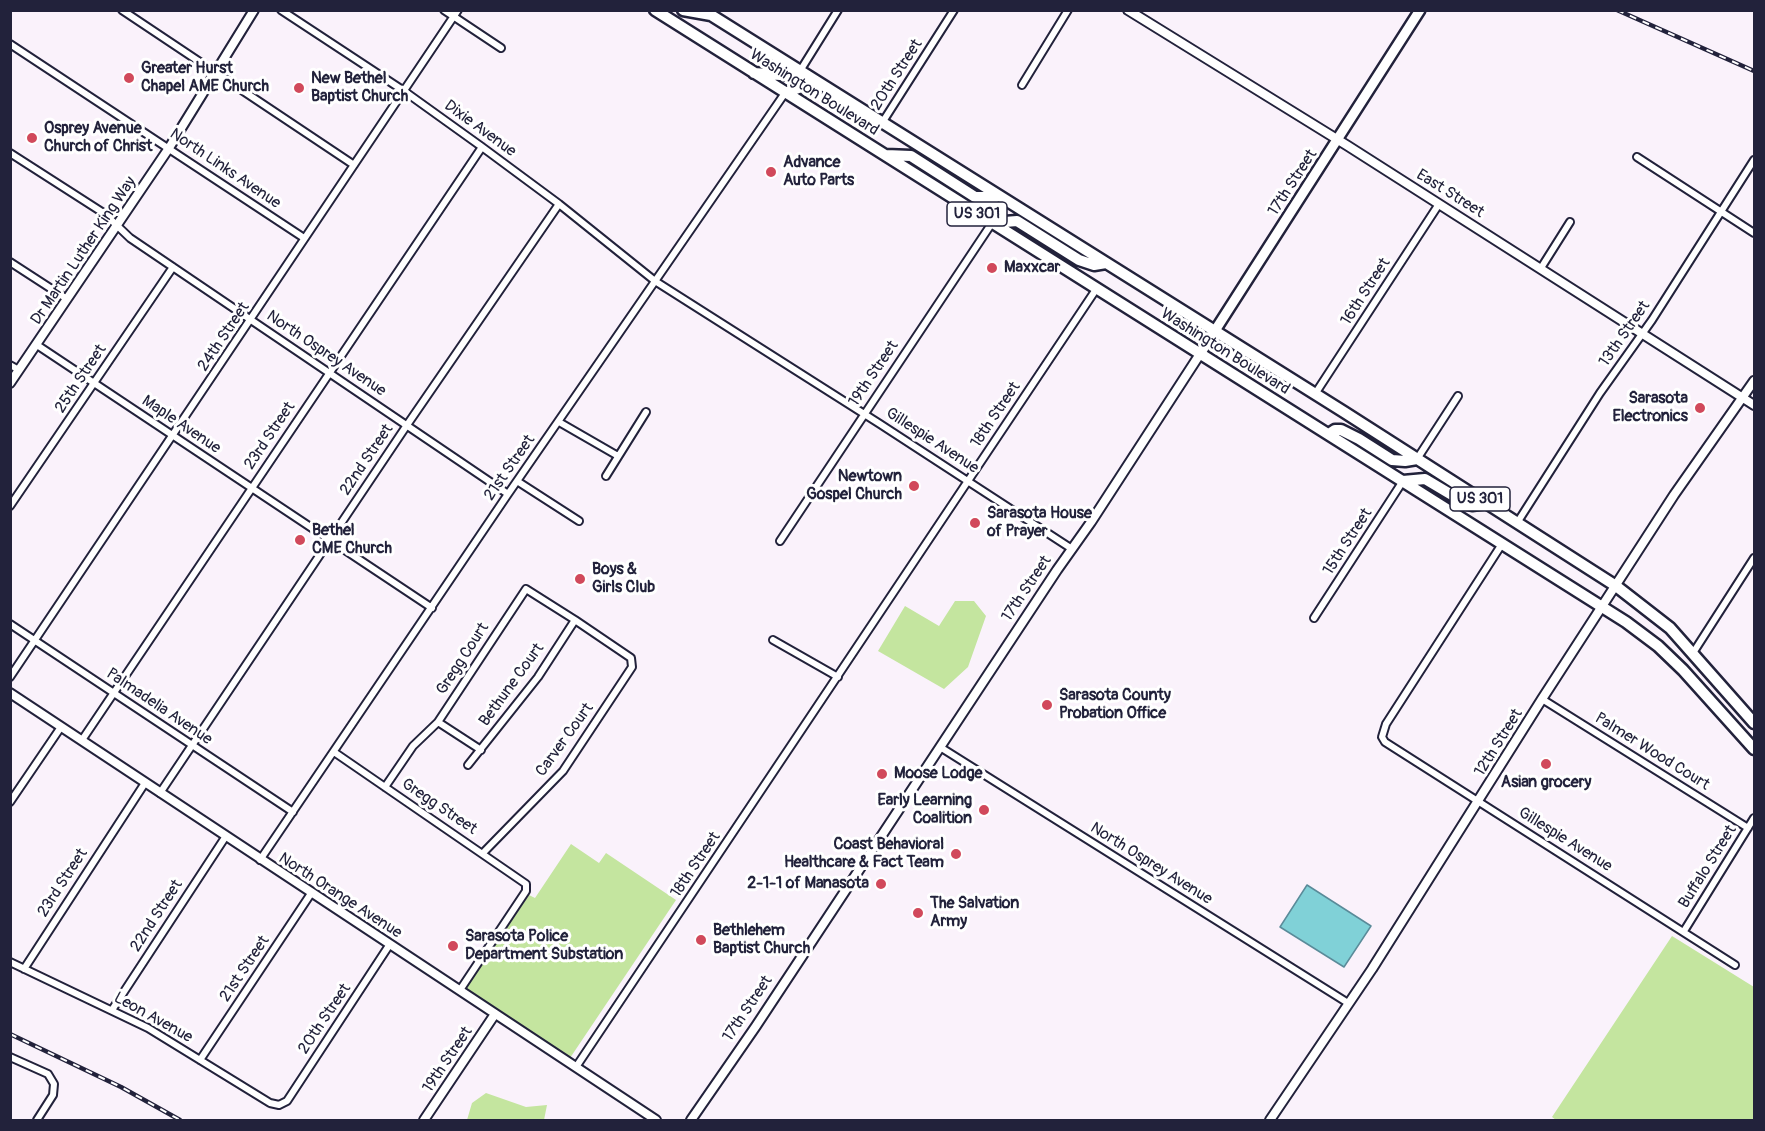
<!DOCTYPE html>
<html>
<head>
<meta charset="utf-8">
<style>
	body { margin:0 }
	#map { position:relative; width:1765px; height:1131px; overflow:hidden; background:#faf2fb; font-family:Pangolin,sans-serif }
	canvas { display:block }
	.frame { position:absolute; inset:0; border:12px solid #22223b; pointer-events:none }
</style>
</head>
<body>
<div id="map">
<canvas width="1765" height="1131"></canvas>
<div class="frame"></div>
</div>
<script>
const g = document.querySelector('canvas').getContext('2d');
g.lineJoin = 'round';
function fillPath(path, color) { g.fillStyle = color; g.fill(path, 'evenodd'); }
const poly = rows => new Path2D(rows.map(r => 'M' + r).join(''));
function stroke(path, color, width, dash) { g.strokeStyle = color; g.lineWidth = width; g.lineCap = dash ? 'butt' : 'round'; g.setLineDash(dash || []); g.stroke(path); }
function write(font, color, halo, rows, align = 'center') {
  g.font = font + ' Pangolin,sans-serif'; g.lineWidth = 6; g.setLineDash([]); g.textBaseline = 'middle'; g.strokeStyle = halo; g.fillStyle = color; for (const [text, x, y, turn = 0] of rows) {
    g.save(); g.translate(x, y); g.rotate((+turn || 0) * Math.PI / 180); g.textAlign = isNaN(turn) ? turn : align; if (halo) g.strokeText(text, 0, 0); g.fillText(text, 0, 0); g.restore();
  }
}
const green = poly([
	[955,601,974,601,986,616,968,667,944,689,878,651,905,606,939,626],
	[571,844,599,863,606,853,676,900,570,1058,466,988,529,895,535,898],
	[1672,936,1754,987,1754,1118,1753,1120,1556,1120,1552,1117],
	[486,1093,526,1107,547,1105,544,1120,467,1120,472,1103]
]);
const water = poly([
	[1307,885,1371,926,1344,967,1280,927,1307,885]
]);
const minor = poly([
	[122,10,354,165],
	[281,10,404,91,482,147,559,204,655,281,880,424,1072,549],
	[444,10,501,48],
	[10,44,304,238],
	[800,71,838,10],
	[1022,85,1068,10],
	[882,123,954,10],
	[10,153,105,214,130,238,508,494],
	[1637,157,1754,233],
	[10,262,67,299],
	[1541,268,1570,222],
	[37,345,432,608],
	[10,365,19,370],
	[1315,394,1439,204],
	[559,422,618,456],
	[1417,459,1458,396],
	[606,476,646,412],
	[517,481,579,521],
	[10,506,173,267],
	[1517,523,1600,393,1652,320,1754,160],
	[780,541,992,223],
	[1502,544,1386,724,1382,737,1385,742,1735,965],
	[1314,618,1403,481],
	[10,624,293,812],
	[773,640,838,677],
	[1693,653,1754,558],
	[10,677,458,10],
	[1542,699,1748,828],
	[438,722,481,750],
	[82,740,482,147],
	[940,747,1348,1003],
	[334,752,526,884,526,891,460,990],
	[468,765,538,677,575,620],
	[385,787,413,746,438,722,526,589,575,620,631,658,632,667,563,771,483,853],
	[160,793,407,425,559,204],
	[10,802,61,727],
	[260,860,508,494,785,93],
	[1684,931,1754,818],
	[10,962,148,1028,270,1103,279,1105,287,1101,390,944],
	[24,969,145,783],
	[112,1010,226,836],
	[10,1057,48,1074,54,1084,53,1095,37,1120],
	[200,1060,312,892],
	[576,1067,1097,288]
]);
const tertiary = poly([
	[1128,10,1348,146,1754,405],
	[10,383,169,148,254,10],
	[10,693,656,1120],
	[424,1120,495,1014],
	[691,1120,756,1026,1057,570,1091,522,1200,354],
	[1270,1120,1372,969,1542,699,1674,495,1754,381]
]);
const secondary = poly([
	[1200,354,1420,10]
]);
const primary = poly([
	[655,10,1626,622,1658,646,1683,670,1754,749],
	[683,10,711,15],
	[703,10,1344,412,1616,586,1670,628,1754,723],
	[754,73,780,75,799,72],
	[785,93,801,87,821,86],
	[886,155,911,156,975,197,997,197],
	[992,223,1017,221,1079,260,1094,265,1106,263],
	[1329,434,1335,430,1341,430,1359,439,1392,460,1405,461,1417,459],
	[1403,481,1425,479,1467,504,1472,505,1487,503]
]);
const rail = poly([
	[1617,10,1754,71],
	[10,1034,121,1087,180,1120]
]);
const markers = [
	[129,78,6,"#d1495b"],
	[299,88,6,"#d1495b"],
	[32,138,6,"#d1495b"],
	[771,172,6,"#d1495b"],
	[992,268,6,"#d1495b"],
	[1700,408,6,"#d1495b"],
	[914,486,6,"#d1495b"],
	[975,523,6,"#d1495b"],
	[300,540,6,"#d1495b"],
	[580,579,6,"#d1495b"],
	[1047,705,6,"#d1495b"],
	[1546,764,6,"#d1495b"],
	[882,774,6,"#d1495b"],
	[984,810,6,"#d1495b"],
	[956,854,6,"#d1495b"],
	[881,884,6,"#d1495b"],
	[918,913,6,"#d1495b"],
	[701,940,6,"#d1495b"],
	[453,946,6,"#d1495b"]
];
const shields = [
	[977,214,60],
	[1480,499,60]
];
const shieldNames = [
	["US 301",977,214],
	["US 301",1480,499]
];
const poiNames = [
	["Greater Hurst",141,69],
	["Chapel AME Church",141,87],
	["New Bethel",311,79],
	["Baptist Church",311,97],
	["Osprey Avenue",44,129],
	["Church of Christ",44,147],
	["Advance",783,163],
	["Auto Parts",783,181],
	["Maxxcar",1004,268],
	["Sarasota",1688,399,"right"],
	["Electronics",1688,417,"right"],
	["Newtown",902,477,"right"],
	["Gospel Church",902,495,"right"],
	["Sarasota House",987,514],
	["of Prayer",987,532],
	["Bethel",312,531],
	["CME Church",312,549],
	["Boys &",592,570],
	["Girls Club",592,588],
	["Sarasota County",1059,696],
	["Probation Office",1059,714],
	["Moose Lodge",894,774],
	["Asian grocery",1546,783,"center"],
	["Early Learning",972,801,"right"],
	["Coalition",972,819,"right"],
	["Coast Behavioral",944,845,"right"],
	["Healthcare & Fact Team",944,863,"right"],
	["2-1-1 of Manasota",869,884,"right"],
	["The Salvation",930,904],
	["Army",930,922],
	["Bethlehem",713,931],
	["Baptist Church",713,949],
	["Sarasota Police",465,937],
	["Department Substation",465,955]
];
const streetNames = [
	["20th Street",897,75,-57],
	["Washington Boulevard",814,93,32],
	["Dixie Avenue",480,129,36],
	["North Links Avenue",225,169,34],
	["17th Street",1293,183,-57],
	["East Street",1450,194,32],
	["Dr Martin Luther King Way",84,251,-56],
	["16th Street",1366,292,-57],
	["13th Street",1625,334,-55],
	["24th Street",224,337,-56],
	["Washington Boulevard",1225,352,32],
	["North Osprey Avenue",326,354,34],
	["19th Street",874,374,-56],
	["25th Street",81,379,-56],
	["18th Street",996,415,-56],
	["Maple Avenue",181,425,34],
	["23rd Street",270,436,-56],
	["Gillespie Avenue",932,441,33],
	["22nd Street",367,460,-56],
	["21st Street",510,468,-55],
	["15th Street",1348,542,-57],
	["17th Street",1027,589,-56],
	["Gregg Court",463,659,-57],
	["Bethune Court",512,685,-54],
	["Palmadelia Avenue",159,707,34],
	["Carver Court",565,740,-54],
	["12th Street",1499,743,-58],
	["Palmer Wood Court",1652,752,32],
	["Gregg Street",439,807,34],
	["Gillespie Avenue",1565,840,32],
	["North Osprey Avenue",1151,864,32],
	["18th Street",696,865,-56],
	["Buffalo Street",1708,867,-58],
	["23rd Street",63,883,-57],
	["North Orange Avenue",340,896,33],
	["22nd Street",157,916,-57],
	["21st Street",245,969,-56],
	["17th Street",748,1009,-56],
	["Leon Avenue",153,1018,29],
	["20th Street",325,1019,-56],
	["19th Street",448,1060,-56]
];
fillPath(green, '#c4e59f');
fillPath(water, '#80d1d7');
stroke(water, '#5a8b99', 1.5);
stroke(minor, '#22223b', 10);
stroke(tertiary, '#22223b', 12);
stroke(secondary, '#22223b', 14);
stroke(primary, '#22223b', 15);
stroke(minor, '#fff', 6);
stroke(tertiary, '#fff', 8);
stroke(secondary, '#fff', 9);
stroke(primary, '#fff', 10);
stroke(rail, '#22223b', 4.5);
stroke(rail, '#fff', 2, [7]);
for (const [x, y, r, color] of markers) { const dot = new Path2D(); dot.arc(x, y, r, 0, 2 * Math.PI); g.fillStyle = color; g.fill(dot); stroke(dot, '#fff', 2); }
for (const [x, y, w] of shields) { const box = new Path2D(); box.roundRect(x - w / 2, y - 12, w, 24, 4.5); g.fillStyle = '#fff'; g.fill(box); stroke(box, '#22223b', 1.5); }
write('bold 15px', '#22223b', null, shieldNames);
write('bold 16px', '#22223b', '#fff', poiNames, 'left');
write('16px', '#22223b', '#fff', streetNames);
</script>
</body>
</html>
